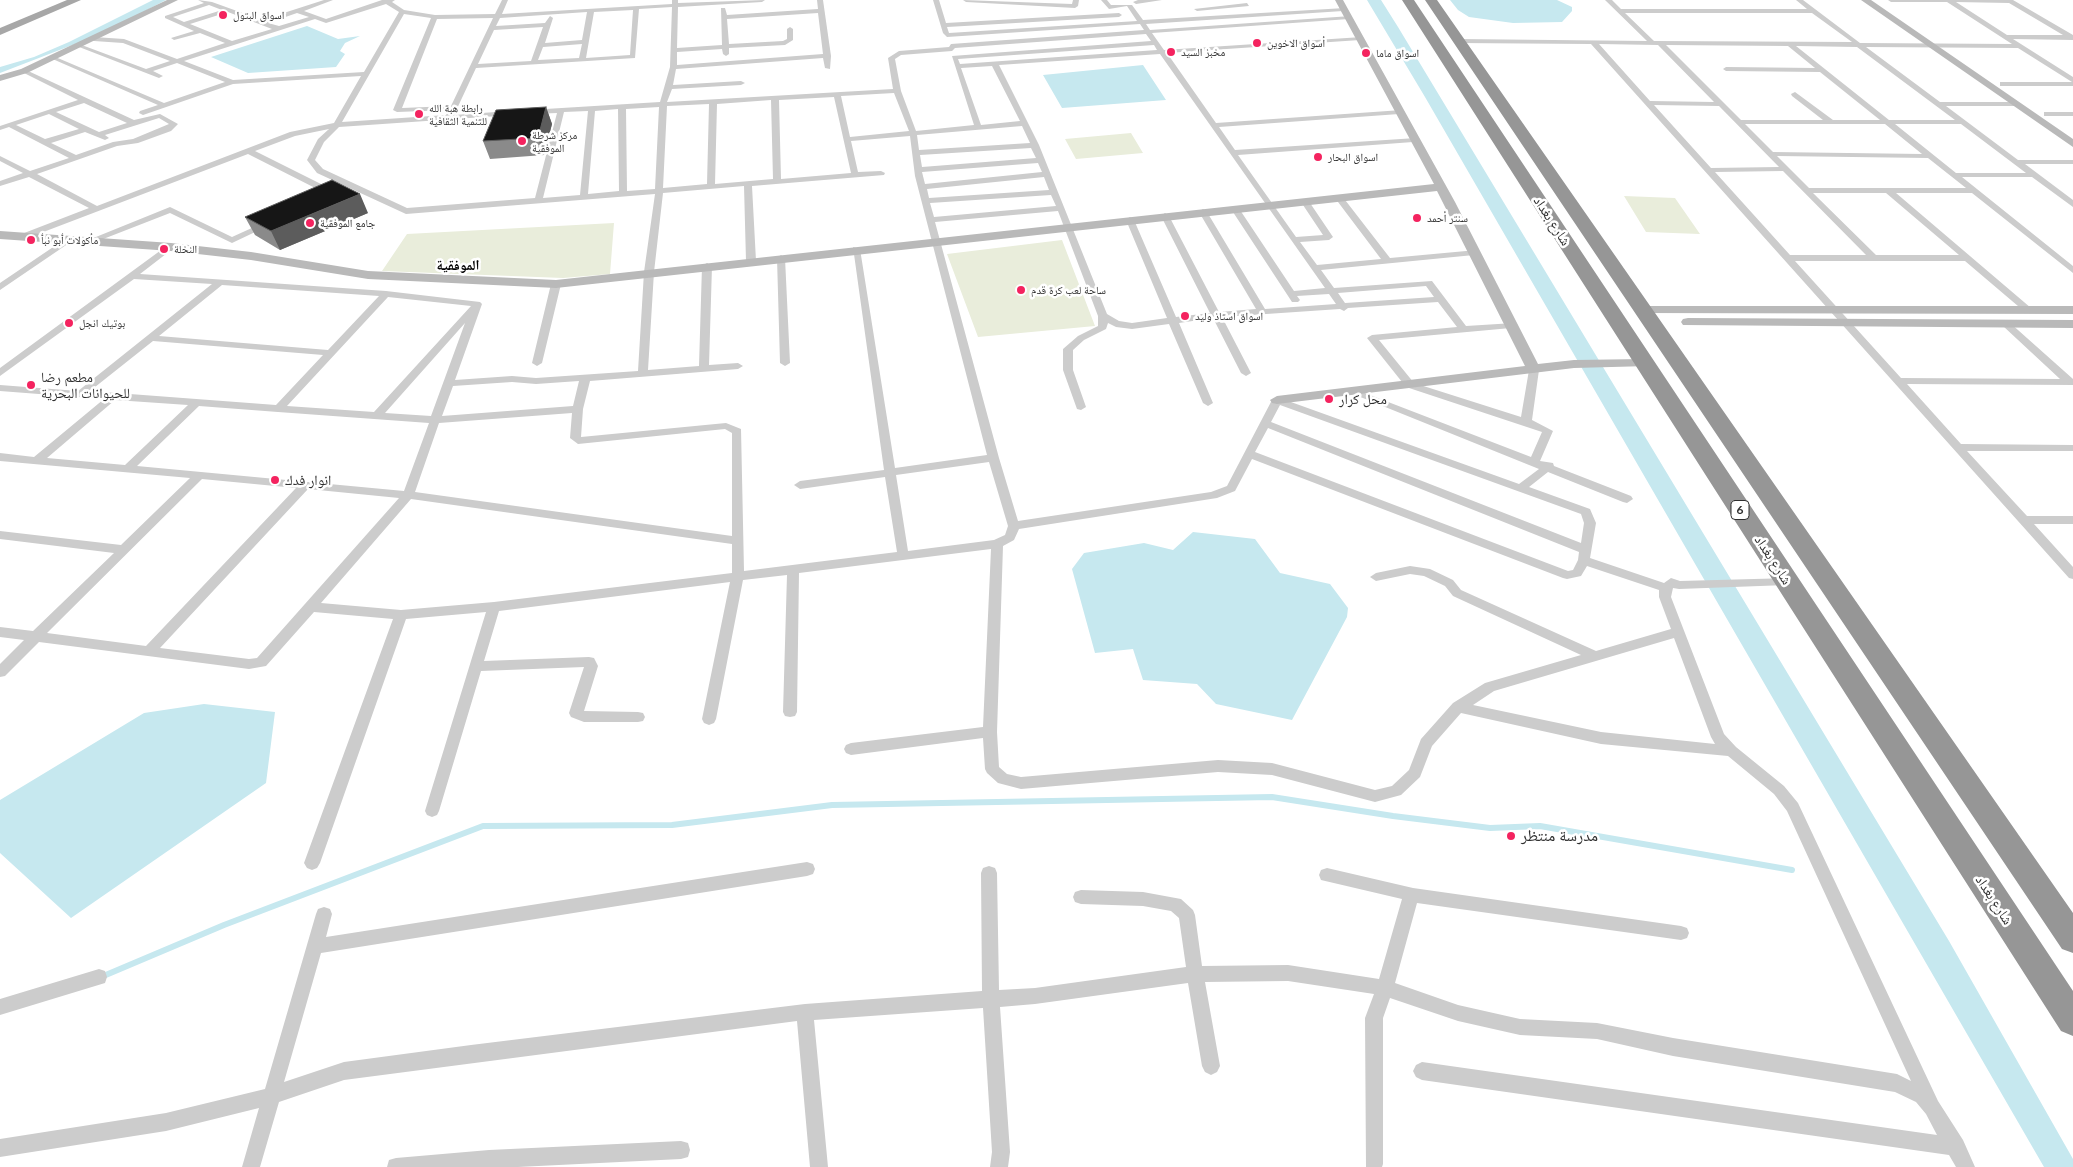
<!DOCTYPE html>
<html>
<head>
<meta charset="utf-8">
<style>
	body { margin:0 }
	canvas { display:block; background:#fff }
</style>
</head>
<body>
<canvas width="2073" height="1167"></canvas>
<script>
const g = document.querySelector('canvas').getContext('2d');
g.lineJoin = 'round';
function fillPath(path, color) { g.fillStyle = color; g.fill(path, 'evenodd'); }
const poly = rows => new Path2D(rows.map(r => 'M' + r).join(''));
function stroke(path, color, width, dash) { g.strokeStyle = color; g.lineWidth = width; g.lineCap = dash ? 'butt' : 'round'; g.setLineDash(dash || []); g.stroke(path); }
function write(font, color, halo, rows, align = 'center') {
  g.font = font + ' Lato,"Noto Naskh Arabic",sans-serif'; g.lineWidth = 5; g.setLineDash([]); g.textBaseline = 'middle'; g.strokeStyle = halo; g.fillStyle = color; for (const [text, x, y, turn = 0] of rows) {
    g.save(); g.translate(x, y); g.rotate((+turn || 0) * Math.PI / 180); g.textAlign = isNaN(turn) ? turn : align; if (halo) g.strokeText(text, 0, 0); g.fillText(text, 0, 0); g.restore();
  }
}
const green = poly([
	[1131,133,1143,153,1076,159,1065,139],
	[1624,196,1675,198,1700,234,1646,232],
	[614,223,610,274,563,278,382,271,407,234],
	[1062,240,1095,326,978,337,947,254]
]);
const water = poly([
	[153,0,166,0,101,34,0,73,0,67,34,57,69,42],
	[1367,0,1381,0,1398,27,1949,941,2073,1159,2073,1167,2044,1167,1425,97],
	[1450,0,1557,0,1572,7,1572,11,1562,22,1513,23,1469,17,1458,10],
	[307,26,338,39,360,36,345,43,340,51,345,54,336,67,248,73,211,57],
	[1143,65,1166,100,1062,108,1043,75],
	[1193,532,1255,539,1280,573,1330,584,1348,608,1347,617,1292,720,1216,704,1197,684,1143,680,1133,649,1095,653,1072,569,1084,553,1144,543,1173,550],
	[204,704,275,712,266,783,71,918,0,853,0,800,144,713]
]);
const stream = poly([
	[101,977,224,925,483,826,672,825,832,805,1272,797,1393,816,1490,828,1540,826,1792,870]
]);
const street = poly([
	[198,0,212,2,262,20,324,0,333,0,304,11,326,19,382,0,395,0,392,2,404,10,435,15,495,14,502,0,508,0,502,14,672,4,672,0,678,0,678,3,765,0,762,2,678,7,677,48,722,45,721,8,725,8,727,15,818,9,817,0,823,0,831,56,830,69,825,68,823,58,676,69,673,85,741,81,745,83,741,85,672,89,667,102,893,89,888,58,899,51,949,47,951,44,1144,30,1140,24,947,37,943,33,933,0,939,0,946,23,1119,13,1122,15,1119,17,947,27,949,33,1137,21,1127,6,1109,9,1101,0,1107,0,1111,5,1132,5,1143,20,1345,8,1343,11,1146,24,1150,30,1351,16,1349,19,1152,33,1164,50,1362,37,1363,38,1360,40,1167,53,1216,123,1402,110,1402,114,1399,114,1219,127,1235,150,1416,138,1417,140,1413,142,1238,155,1296,237,1323,235,1301,202,1308,200,1333,237,1329,240,1300,242,1317,265,1381,259,1335,198,1339,195,1342,196,1390,258,1477,250,1478,252,1474,255,1321,270,1334,288,1432,281,1466,326,1514,323,1514,327,1511,328,1379,340,1414,383,1521,417,1529,370,1534,367,1538,368,1539,370,1532,420,1553,431,1540,461,1553,463,1554,466,1631,496,1633,499,1627,503,1623,502,1548,472,1529,487,1590,509,1596,523,1590,558,1664,583,1671,578,1680,581,1791,578,1793,581,1787,585,1679,589,1673,588,1671,597,1724,734,1736,747,1784,786,1798,803,1938,1101,1963,1140,1975,1167,1956,1167,1949,1155,1422,1080,1416,1077,1413,1071,1416,1065,1422,1062,1937,1135,1926,1114,1916,1102,1895,1092,1673,1056,1597,1039,1520,1035,1458,1021,1390,998,1383,1018,1383,1164,1382,1167,1366,1167,1365,1018,1374,994,1288,981,1205,982,1220,1066,1217,1072,1211,1075,1205,1072,1202,1066,1188,983,1035,1004,1000,1007,1010,1152,1008,1167,990,1167,992,1152,983,1008,814,1020,828,1167,810,1167,797,1021,344,1080,279,1102,260,1167,242,1167,259,1108,166,1131,0,1157,0,1139,166,1113,265,1089,316,914,318,909,324,907,330,909,332,914,326,937,807,862,813,864,815,869,813,874,807,876,321,953,284,1082,344,1062,471,1045,805,1004,982,991,981,873,983,868,989,866,995,868,997,873,999,990,1035,988,1186,967,1179,918,1171,911,1143,906,1081,904,1075,902,1073,897,1075,892,1081,890,1143,892,1181,899,1193,910,1195,915,1202,966,1288,965,1379,979,1402,899,1321,880,1319,875,1321,870,1327,868,1413,888,1681,926,1687,928,1689,933,1687,938,1681,940,1417,903,1395,983,1458,1005,1520,1019,1597,1023,1673,1038,1897,1074,1911,1081,1787,811,1774,794,1728,756,1601,744,1461,713,1432,746,1420,777,1401,795,1375,802,1272,775,1218,772,1021,789,998,783,987,773,985,769,983,738,851,755,846,753,844,749,846,745,851,743,983,727,991,549,799,573,797,712,795,716,790,717,785,716,783,712,787,575,743,580,716,719,714,723,709,725,704,723,702,719,730,582,499,611,484,661,589,657,594,658,598,666,584,711,638,712,643,713,645,717,643,721,638,722,584,722,571,717,569,713,584,667,481,671,439,811,437,815,432,817,427,815,425,811,486,612,406,619,320,863,317,868,312,870,307,868,304,863,393,619,314,612,266,666,249,669,39,642,5,676,0,677,0,664,24,640,0,637,0,627,33,631,114,553,0,539,0,531,121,545,190,478,0,461,0,453,34,457,104,399,0,391,0,385,78,391,212,284,134,279,0,376,0,368,168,245,175,247,140,274,386,291,480,302,482,304,455,380,512,376,536,378,638,371,644,272,655,194,406,214,317,173,307,160,318,139,329,129,295,136,255,151,335,191,335,195,329,195,248,154,25,239,19,239,19,235,89,208,29,177,0,186,0,181,23,173,0,161,0,156,30,171,69,158,9,127,0,130,0,126,78,100,22,72,22,70,26,70,134,120,160,114,178,124,171,131,138,143,117,146,37,174,97,206,290,132,334,123,361,76,233,84,143,115,139,113,140,111,158,105,48,57,53,56,164,103,225,82,177,63,153,71,163,76,159,78,74,45,79,44,146,69,170,61,123,43,94,41,91,39,94,37,124,39,177,59,225,43,200,33,174,40,171,38,194,31,165,18,165,16,204,3,198,0],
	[386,4,399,12,364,72,233,80,184,61,315,19,326,23,386,4],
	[209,5,222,10,184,22,173,17,209,5],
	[672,7,670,67,660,102,529,110,529,114,532,114,557,113,535,198,407,208,323,169,315,160,324,142,339,127,513,115,514,113,510,111,454,115,476,68,635,58,639,9,672,7],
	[633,10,630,55,586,58,594,12,633,10],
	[228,12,259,24,272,29,232,41,190,24,228,12],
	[587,12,582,40,545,43,553,18,550,16,545,23,496,26,500,18,587,12],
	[297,13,309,17,279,26,268,23,297,13],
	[818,13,823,54,677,65,677,52,722,49,723,54,726,56,729,54,729,48,785,45,793,40,793,29,790,27,787,29,787,39,783,41,729,44,727,19,818,13],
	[404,14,431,18,393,110,397,112,449,110,446,115,342,122,404,14],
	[493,18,451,106,402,108,437,19,493,18],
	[543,27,531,61,478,64,494,30,543,27],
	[1146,34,1151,41,952,56,974,125,916,131,901,91,895,59,901,55,952,51,955,48,1146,34],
	[582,44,579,58,538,60,543,47,582,44],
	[1154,45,1157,50,960,64,958,59,1154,45],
	[1160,54,1325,288,1294,291,1238,207,1232,207,1231,209,1292,302,1298,302,1300,300,1297,296,1329,294,1336,304,1265,309,1207,212,1203,209,1199,212,1256,309,1219,312,1169,216,1165,213,1161,216,1210,313,1176,317,1134,220,1130,217,1126,220,1167,318,1132,323,1119,321,1107,314,1039,145,999,65,1160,54],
	[992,66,1020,121,981,125,961,68,992,66],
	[894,93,909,131,850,137,841,96,894,93],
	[834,97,851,173,781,179,779,100,834,97],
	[771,100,773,179,715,184,717,104,771,100],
	[84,103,127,123,99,132,56,112,84,103],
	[709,104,707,184,663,188,667,106,709,104],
	[659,107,655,189,627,191,626,109,659,107],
	[618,109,619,191,588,194,595,111,618,109],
	[588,111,580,195,543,198,564,112,588,111],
	[49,114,79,129,45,139,16,125,49,114],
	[159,118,169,124,133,139,113,142,76,155,51,143,85,132,105,140,109,138,105,135,159,118],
	[1022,126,1030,143,919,150,917,135,1022,126],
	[910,136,915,176,987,455,895,468,860,249,853,247,884,470,800,481,794,485,800,489,885,477,897,552,744,571,741,429,726,423,581,437,583,409,590,381,738,369,743,366,738,363,709,365,712,266,707,263,702,266,699,366,648,370,654,272,663,193,744,186,746,261,751,264,756,261,752,186,884,175,885,173,881,171,858,172,851,141,910,136],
	[1031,148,1036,158,922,167,920,155,1031,148],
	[1038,163,1042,172,925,184,922,172,1038,163],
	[1044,177,1049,190,929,198,927,189,1044,177],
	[1051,195,1056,206,934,217,930,203,1051,195],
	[1058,211,1098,316,1098,326,1078,336,1063,349,1063,370,1077,409,1081,410,1086,407,1073,370,1073,350,1084,340,1106,329,1108,323,1116,327,1132,329,1169,324,1203,403,1208,406,1213,403,1179,323,1213,318,1241,373,1246,376,1251,373,1222,317,1340,309,1344,311,1348,308,1438,302,1457,327,1372,335,1367,338,1406,387,1542,432,1531,457,1357,390,1349,390,1348,392,1539,469,1519,484,1277,397,1272,400,1227,486,1211,492,1018,521,999,458,935,222,1058,211],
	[222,285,379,296,328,350,159,336,222,285],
	[1426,286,1434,297,1345,303,1338,293,1426,286],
	[388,297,471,306,374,412,287,406,388,297],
	[465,323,431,416,385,413,465,323],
	[153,341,323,355,276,405,90,391,153,341],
	[579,381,573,406,442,416,453,386,512,382,536,384,579,381],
	[115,400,188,405,125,465,47,458,115,400],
	[1280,405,1581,514,1584,523,1581,543,1271,422,1280,405],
	[199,406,278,412,429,423,404,491,137,466,199,406],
	[572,413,570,438,578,444,725,429,732,433,732,536,415,492,439,423,572,413],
	[1268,428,1579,552,1578,560,1573,570,1568,571,1255,452,1268,428],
	[1252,459,1563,578,1567,579,1581,576,1587,566,1659,590,1659,597,1671,629,1596,651,1461,590,1453,580,1430,569,1410,566,1376,573,1370,577,1376,581,1410,574,1424,576,1445,586,1453,596,1581,655,1485,683,1453,703,1421,739,1409,770,1392,786,1375,790,1272,763,1218,760,1021,777,1007,774,999,767,997,732,1003,546,1014,540,1019,529,1217,498,1235,491,1252,459],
	[989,462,1008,526,1005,535,994,540,908,551,896,475,989,462],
	[202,479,296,488,146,646,47,633,202,479],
	[308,489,399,498,257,658,249,659,160,648,308,489],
	[411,499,732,544,732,573,494,602,401,610,321,603,411,499],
	[1674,638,1711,737,1715,744,1601,732,1473,705,1494,691,1674,638],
	[963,0,1072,4,1073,0,1079,0,1078,6,1075,8,966,2,963,0],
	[1138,0,1162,0,1136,4,1133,2,1138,0],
	[1605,0,1612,0,1621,9,1807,9,1796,0,1803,0,1860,43,2012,44,1947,2,1891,2,1888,0,2013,0,2073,35,2073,40,2013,39,2073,77,2073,86,2000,86,2000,82,2072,82,2018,48,1866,47,1940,102,2018,102,2019,104,2015,106,1946,106,2018,160,2073,160,2073,164,2025,164,2073,200,2073,207,2032,177,1962,177,2073,266,2073,273,1972,193,1896,193,2031,308,2031,312,2025,312,1965,261,1795,261,1901,378,2060,379,2003,326,2001,324,2006,321,2009,322,2073,379,2073,385,1907,384,1961,444,2073,445,2073,451,1967,451,2027,516,2073,516,2073,524,2034,524,2073,567,2073,579,2069,578,1591,44,1458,43,1455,41,1458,39,1647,41,1605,0],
	[1956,2,2009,3,2063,35,2007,35,1956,2],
	[1625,13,1812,13,1852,42,1654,41,1625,13],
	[1599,44,1658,45,1714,102,1650,101,1599,44],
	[1666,45,1788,46,1815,68,1726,67,1723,69,1726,71,1820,72,1880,120,1833,120,1795,92,1791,94,1792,96,1823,120,1741,120,1666,45],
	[1796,46,1857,47,1955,120,1889,120,1796,46],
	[1654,105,1719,106,1779,167,1711,168,1654,105],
	[1745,124,1885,124,1922,154,1773,152,1745,124],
	[1895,124,1961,124,2026,173,1956,173,1895,124],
	[1777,156,1928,158,1966,188,1809,188,1777,156],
	[1783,171,1866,255,1790,255,1715,172,1783,171],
	[1813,193,1886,193,1959,255,1876,255,1813,193],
	[1247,3,1249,6,1197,11,1194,9,1247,3],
	[2044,112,2073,112,2073,116,2044,116,2044,112],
	[170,207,232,237,265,222,272,224,232,243,170,213,93,243,86,241,170,207],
	[68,237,75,239,0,290,0,283,68,237],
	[781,255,785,258,790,363,785,366,780,363,777,258,781,255],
	[556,281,561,284,542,363,537,366,532,363,551,284,556,281],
	[99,969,105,971,107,977,105,983,0,1015,0,999,99,969],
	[681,1141,688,1143,690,1150,688,1157,681,1159,518,1167,387,1167,389,1160,396,1158,489,1150,681,1141]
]);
const secondary = poly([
	[167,0,178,0,27,73,0,81,0,75,21,69,167,0],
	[1335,0,1343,0,1455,202,1538,364,1574,360,1644,359,1651,363,1649,366,1574,368,1277,404,1272,403,1270,400,1277,396,1525,366,1437,191,556,288,368,279,251,260,171,251,0,239,0,231,171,243,251,252,368,271,556,280,1434,184,1335,0],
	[1861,0,1871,0,2073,139,2073,147,1861,0],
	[1642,306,2073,306,2073,314,1637,313,1635,310,1637,307,1642,306],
	[1688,318,2073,320,2073,328,1683,325,1681,322,1683,319,1688,318]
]);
const primary = poly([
	[67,0,81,0,0,35,0,28,67,0]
]);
const highway = poly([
	[1402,0,1414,0,2073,991,2073,1036,2061,1031,1402,0],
	[1425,0,1437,0,2073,913,2073,953,2062,949,1425,0]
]);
const wall = poly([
	[546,107,552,124,544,155,490,159,483,141],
	[368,213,280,250,255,235,245,217]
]);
const shadedWall = poly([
	[546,107,552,124,544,155,538,138],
	[360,194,368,213,280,250,271,231]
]);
const building = poly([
	[546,107,538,138,483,141,496,110,546,107],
	[332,180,360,194,271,231,245,217,332,180]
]);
const markers = [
	[223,15,5,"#f4235f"],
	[1257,43,5,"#f4235f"],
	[1171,52,5,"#f4235f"],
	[1366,53,5,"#f4235f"],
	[419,114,5,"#f4235f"],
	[522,141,5,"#f4235f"],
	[1318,157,5,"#f4235f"],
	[1417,218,5,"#f4235f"],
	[310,223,5,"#f4235f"],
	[31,240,5,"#f4235f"],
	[164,249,5,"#f4235f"],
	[1021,290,5,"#f4235f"],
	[1185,316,5,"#f4235f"],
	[69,323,5,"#f4235f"],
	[31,385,5,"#f4235f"],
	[1329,399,5,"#f4235f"],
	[275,480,5,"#f4235f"],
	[1511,836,5,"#f4235f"]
];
const farPoinames = [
	["اسواق البتول",233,15],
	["أسواق الاخوين",1267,43],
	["مخبز السيد",1181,52],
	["اسواق ماما",1376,53],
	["رابطة هبة الله",429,108],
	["للتنمية الثقافية",429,121],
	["مركز شرطة",532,135],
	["الموفقية",532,148],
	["اسواق البحار",1328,157],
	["سنتر أحمد",1427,218],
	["جامع الموفقية",320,223],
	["مأكولات ٲبو نبٲ",41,240],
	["النخلة",174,249],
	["ساحة لعب كرة قدم",1031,290],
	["اسواق استاذ وليد",1195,316],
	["بوتيك انجل",79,323]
];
const shields = [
	[1740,510,18]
];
const shieldNames = [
	["6",1740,510]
];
const streetNames = [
	["شارع بغداد",1552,221,57],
	["شارع بغداد",1773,560,57],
	["شارع بغداد",1994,900,57]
];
const farQuarternames = [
	["الموفقية",458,265]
];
const poiNames = [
	["مطعم رضا",41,377],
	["للحيوانات البحرية",41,393],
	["محل كرار",1339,399],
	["انوار فدك",285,480]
];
const nearPoinames = [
	["مدرسة منتظر",1521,836]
];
fillPath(green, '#e9eddb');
fillPath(water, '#c6e8ef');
stroke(stream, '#c6e8ef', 6);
fillPath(street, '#ccc');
fillPath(secondary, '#b9b9b9');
fillPath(primary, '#a7a7a7');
fillPath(highway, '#969696');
fillPath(wall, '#8a8a8a');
fillPath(shadedWall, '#5c5c5c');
fillPath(building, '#161616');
stroke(building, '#5c5c5c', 1);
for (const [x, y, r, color] of markers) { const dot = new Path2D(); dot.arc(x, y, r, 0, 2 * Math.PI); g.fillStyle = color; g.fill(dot); stroke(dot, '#fff', 2); }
write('11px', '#2f2f2f', '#fff', farPoinames, 'left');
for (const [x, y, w] of shields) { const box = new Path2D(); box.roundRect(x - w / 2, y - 9.5, w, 19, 4); g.fillStyle = '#fff'; g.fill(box); stroke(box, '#2f2f2f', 1); }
write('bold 12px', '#2f2f2f', null, shieldNames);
write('14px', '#2f2f2f', '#fff', streetNames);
write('bold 14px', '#000', '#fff', farQuarternames);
write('14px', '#2f2f2f', '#fff', poiNames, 'left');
write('16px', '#2f2f2f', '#fff', nearPoinames, 'left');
</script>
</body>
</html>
